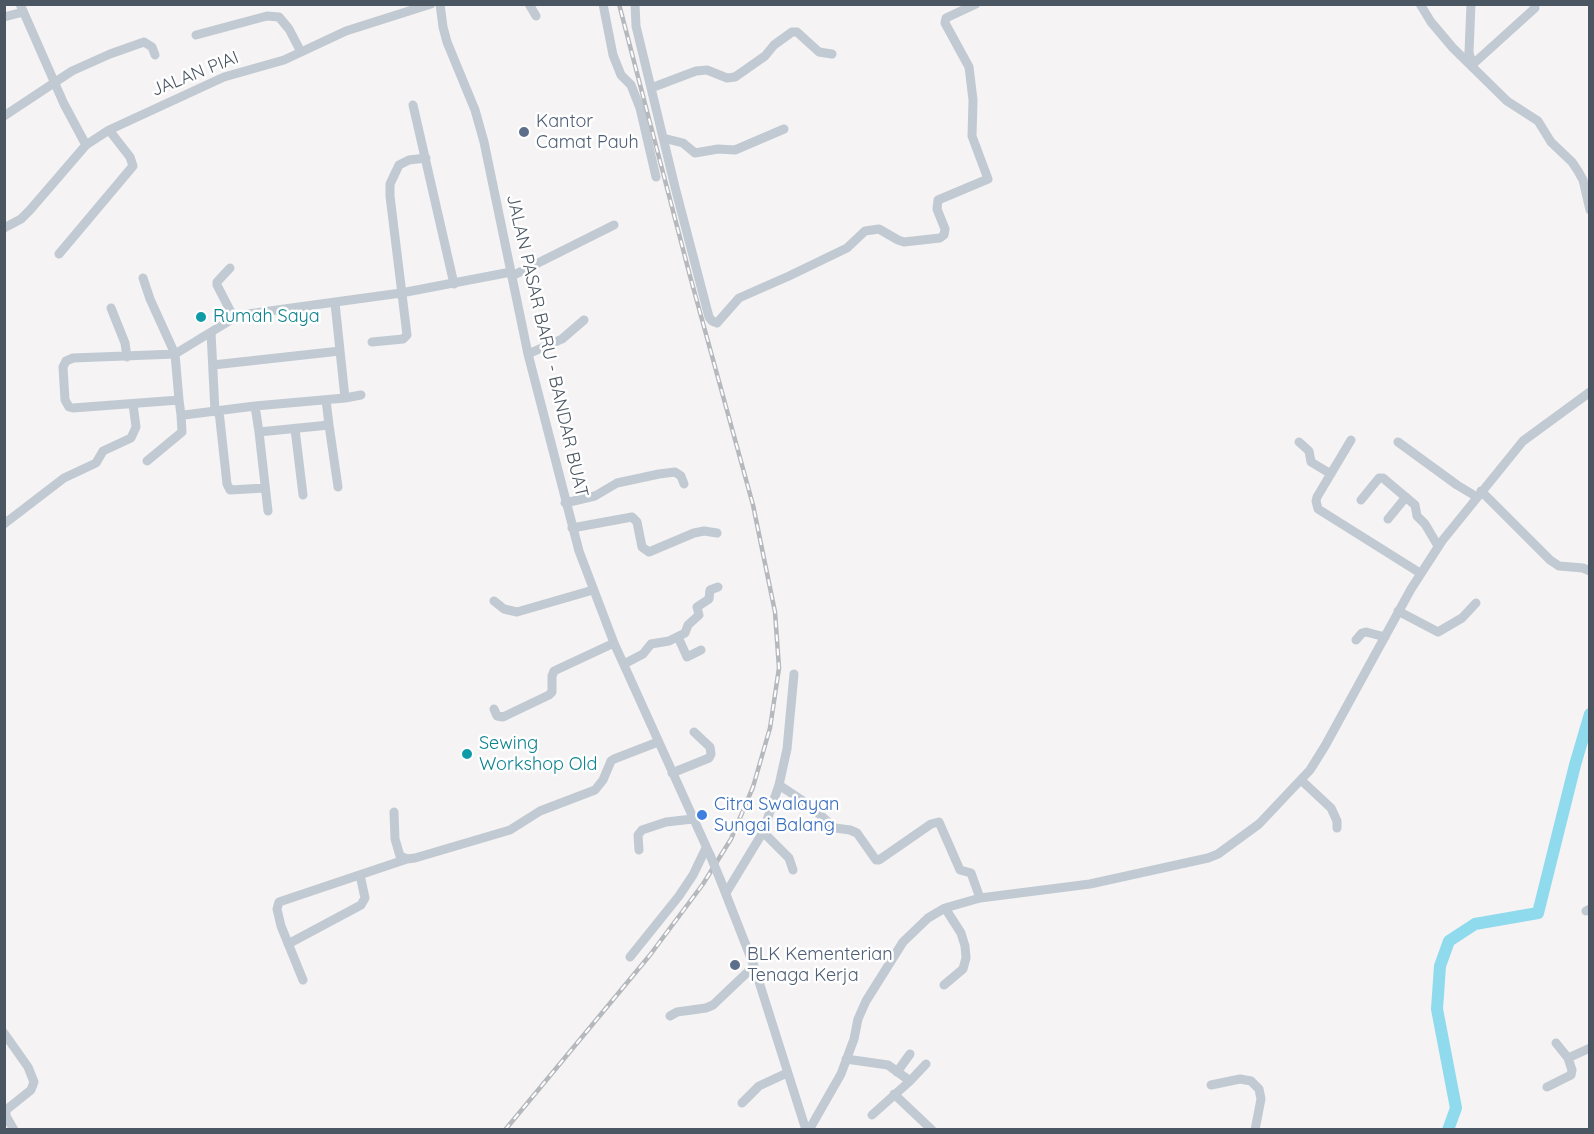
<!DOCTYPE html>
<html>
<head>
<meta charset="utf-8">
<style>
	body { margin:0 }
	#map { position:relative; width:1594px; height:1134px; overflow:hidden; background:#f5f3f3; font-family:Quicksand,sans-serif }
	canvas { display:block }
	.frame { position:absolute; inset:0; border:6px solid #4a5661; pointer-events:none }
</style>
</head>
<body>
<div id="map">
<canvas width="1594" height="1134"></canvas>
<div class="frame"></div>
</div>
<script>
const g = document.querySelector('canvas').getContext('2d');
g.lineJoin = 'round';
const poly = rows => new Path2D(rows.map(r => 'M' + r).join(''));
function stroke(path, color, width, dash) { g.strokeStyle = color; g.lineWidth = width; g.lineCap = dash ? 'butt' : 'round'; g.setLineDash(dash || []); g.stroke(path); }
function write(font, color, halo, rows, align = 'center') {
  g.font = font + ' Quicksand,sans-serif'; g.lineWidth = 5; g.setLineDash([]); g.textBaseline = 'middle'; g.strokeStyle = halo; g.fillStyle = color; for (const [text, x, y, turn = 0] of rows) {
    g.save(); g.translate(x, y); g.rotate((+turn || 0) * Math.PI / 180); g.textAlign = isNaN(turn) ? turn : align; if (halo) g.strokeText(text, 0, 0); g.fillText(text, 0, 0); g.restore();
  }
}
const river = poly([
	[1448,1130,1456,1108,1437,1009,1440,966,1449,941,1475,924,1538,913,1575,765,1590,714]
]);
const minor = poly([
	[20,4,64,104,86,145],
	[440,4,443,27,447,42,475,110,484,142,528,354,579,551,614,643,710,855],
	[529,4,536,16],
	[603,4,613,55,621,75,631,85,640,108,656,177],
	[635,4,636,26,675,187,709,317,712,321,717,323,739,298,789,276,847,248,865,231,879,229,898,240,904,242,940,238,944,235,945,229,937,209,938,200,988,179,972,136,973,100,969,67,945,23,946,18,976,4],
	[1420,4,1431,22,1453,48,1507,101,1538,121,1551,142,1572,162,1578,171,1583,180,1590,210],
	[1471,4,1469,52,1472,65,1535,8],
	[4,17,23,12],
	[196,35,267,16,279,17,289,29,301,52],
	[651,88,696,71,707,70,727,78,735,77,765,56,774,45,792,32,797,32,819,52,832,54],
	[413,105,454,284],
	[4,116,72,71,110,54,144,42,152,47,155,55],
	[663,138,683,143,695,153,718,149,735,150,784,129],
	[4,228,21,219,30,210,86,145,109,130,224,77,284,60,346,31,431,4],
	[59,254,133,166,130,157,109,130],
	[230,268,217,282,217,285,234,318],
	[512,276,614,225],
	[143,278,150,299,175,354,179,400],
	[335,303,345,398,361,395],
	[111,308,125,343,127,357],
	[211,332,215,412],
	[372,342,403,339,407,335,390,196,390,184,399,165,409,160,426,158],
	[528,354,562,339,584,320],
	[213,365,340,351],
	[345,398,255,406,184,415,181,415,179,400,73,408,69,407,65,400,63,367,66,361,73,358,175,354,234,318,248,314,401,293,511,272],
	[326,400,329,425],
	[255,406,259,432,329,425,338,487],
	[219,411,227,484,230,490,265,488],
	[295,429,303,495],
	[259,432,268,511],
	[1351,440,1317,497,1316,501,1318,509,1420,573],
	[1299,442,1309,451,1311,462,1331,474],
	[1398,442,1457,485,1477,497],
	[147,461,182,432,181,415],
	[1481,491,1550,560,1559,566,1583,568,1590,571],
	[1361,500,1379,478,1383,478,1415,505,1417,516,1425,524,1438,546],
	[565,503,595,496,617,483,659,474,675,472,681,476,684,484],
	[1388,519,1406,497],
	[4,524,64,478,96,463,103,451,131,438,136,427,133,404],
	[572,528,632,517,637,522,642,547,649,552,694,533,704,531,717,533],
	[494,601,504,609,517,612,593,590],
	[1398,611,1438,632,1462,618,1476,603],
	[678,637,687,657,701,650],
	[1356,640,1362,633,1366,632,1385,637],
	[624,664,643,654,651,644,669,641,685,633,688,625,699,615,697,607,709,599,710,590,718,587],
	[494,709,497,716,503,717,549,695,552,692,552,676,554,671,614,643],
	[672,773,709,758,711,754,710,747,694,732],
	[1301,780,1331,808,1337,821,1337,828],
	[779,785,809,805,835,828,850,830,857,833,876,860,879,860,931,824,939,822,960,870,971,873,980,898],
	[394,812,395,839,400,856,407,859,415,858,510,830,540,811,595,790,603,780,611,761,614,759,658,742],
	[763,832,789,858,793,870],
	[639,850,638,835,642,830,666,822,693,819],
	[720,879,754,966,806,1130],
	[726,893,763,832,779,785,787,749,794,674],
	[1586,911,1590,909],
	[288,944,361,905,365,898,360,875],
	[630,957,679,896,693,875,706,848],
	[303,980,281,926,277,909,279,902,407,859],
	[944,985,963,969,966,958,965,946,961,933,945,908],
	[670,1016,677,1012,706,1008,713,1005,754,966],
	[4,1033,28,1067,34,1082,31,1090,6,1110,6,1116,14,1130],
	[1556,1043,1568,1058],
	[846,1059,888,1065,910,1081,872,1115],
	[897,1072,910,1054],
	[910,1081,926,1064],
	[1211,1085,1240,1079,1251,1081,1259,1089,1261,1099,1255,1130],
	[1547,1087,1571,1075,1572,1070,1568,1058,1590,1048],
	[894,1094,932,1130],
	[742,1103,759,1086,787,1073],
	[809,1130,841,1074,854,1039,858,1019,866,1001,903,942,928,918,945,908,980,898,1090,884,1208,858,1218,854,1259,824,1310,770,1325,746,1411,589,1442,541,1523,441,1590,392]
]);
const rail = poly([
	[505,1130,650,955,703,884,731,839,753,787,770,728,779,668,775,612,753,505,690,276,619,4]
]);
const minorBridge = poly([
	[710,855,720,879]
]);
const markers = [
	[524,132,6,"#5c6f8a"],
	[201,317,6,"#0f9aa8"],
	[467,754,6,"#0f9aa8"],
	[702,815,6,"#3f7fe0"],
	[735,965,6,"#5c6f8a"]
];
const streetNames = [
	["JALAN PIAI",195,74,-22],
	["JALAN PASAR BARU - BANDAR BUAT",547,346,77]
];
const serviceNames = [
	["Kantor",536,122],
	["Camat Pauh",536,143],
	["BLK Kementerian",747,955],
	["Tenaga Kerja",747,976]
];
const cultureNames = [
	["Rumah Saya",213,317],
	["Sewing",479,744],
	["Workshop Old",479,765]
];
const shopNames = [
	["Citra Swalayan",714,805],
	["Sungai Balang",714,826]
];
stroke(river, '#90daee', 12);
stroke(minor, '#c1cad2', 9);
stroke(rail, '#b5b8bd', 4.5);
stroke(rail, '#fff', 2, [7]);
stroke(minorBridge, '#c1cad2', 9);
for (const [x, y, r, color] of markers) { const dot = new Path2D(); dot.arc(x, y, r, 0, 2 * Math.PI); g.fillStyle = color; g.fill(dot); stroke(dot, '#fff', 2); }
write('18px', '#4a5661', '#fff', streetNames);
write('18px', '#4e5e75', '#fff', serviceNames, 'left');
write('18px', '#0d838f', '#fff', cultureNames, 'left');
write('18px', '#366cbe', '#fff', shopNames, 'left');
</script>
</body>
</html>
